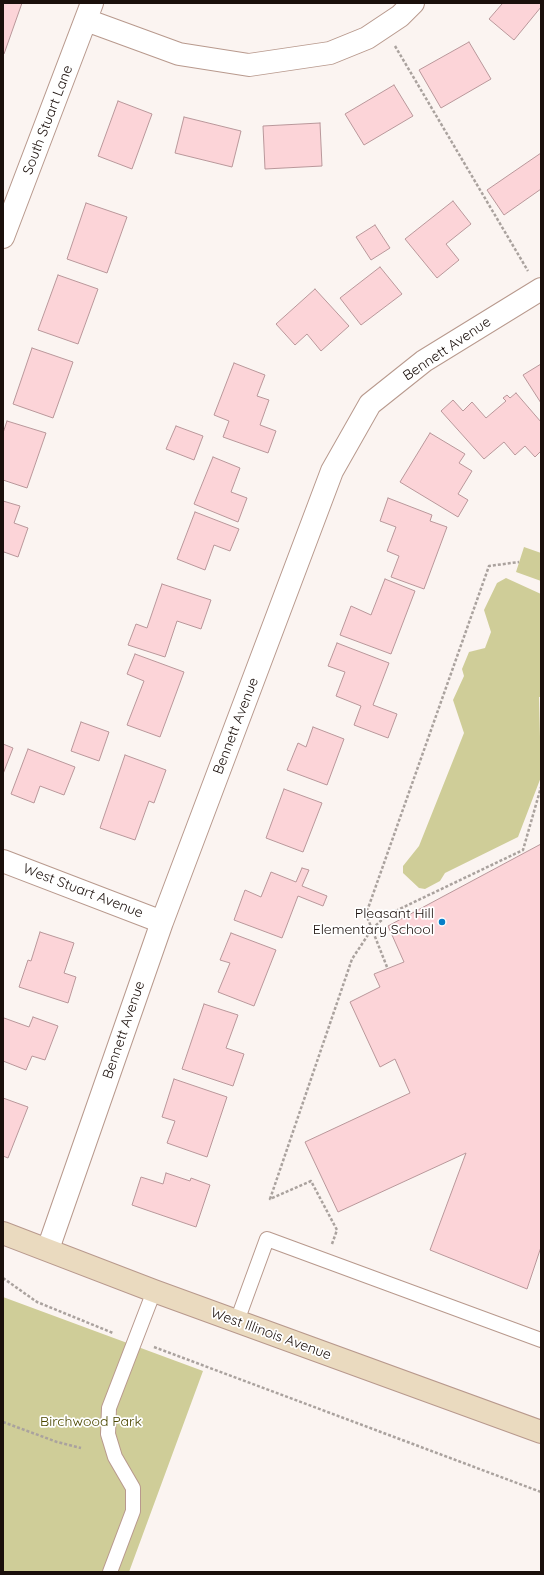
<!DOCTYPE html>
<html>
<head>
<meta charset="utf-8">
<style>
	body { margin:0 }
	#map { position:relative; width:544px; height:1575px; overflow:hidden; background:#fbf4f1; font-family:Quicksand,sans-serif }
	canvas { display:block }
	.frame { position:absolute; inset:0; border:4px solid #1a0f0b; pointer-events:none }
</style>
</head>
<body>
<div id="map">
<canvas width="544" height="1575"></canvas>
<div class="frame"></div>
</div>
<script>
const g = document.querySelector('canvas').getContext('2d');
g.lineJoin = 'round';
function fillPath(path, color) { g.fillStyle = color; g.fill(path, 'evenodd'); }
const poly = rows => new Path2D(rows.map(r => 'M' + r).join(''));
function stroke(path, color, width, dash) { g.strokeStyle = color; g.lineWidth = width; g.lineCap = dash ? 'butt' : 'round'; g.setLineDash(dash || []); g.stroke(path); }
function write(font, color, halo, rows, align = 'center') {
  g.font = font + ' Quicksand,sans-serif'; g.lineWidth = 3.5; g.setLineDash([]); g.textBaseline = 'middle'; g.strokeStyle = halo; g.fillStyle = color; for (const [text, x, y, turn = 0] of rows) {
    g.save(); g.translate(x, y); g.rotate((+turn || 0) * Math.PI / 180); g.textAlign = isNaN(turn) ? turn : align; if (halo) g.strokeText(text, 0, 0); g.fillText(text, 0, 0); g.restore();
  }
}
const green = poly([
	[524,547,541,553,541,581,516,572],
	[506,578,541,594,541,697,539,697,541,777,518,837,445,873,440,881,425,889,419,888,403,873,403,866,419,846,464,733,453,700,464,676,462,669,469,652,485,648,491,632,484,610,497,583],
	[3,1297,203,1371,129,1572,3,1572]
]);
const building = poly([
	[3,3,22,3,4,54,3,54,3,3],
	[500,3,541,3,541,7,514,40,489,19,502,4,500,3],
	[469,42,491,79,441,108,419,70,469,42],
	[394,85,413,116,364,145,345,114,394,85],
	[118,101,152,114,132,169,98,156,118,101],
	[184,117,241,131,232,167,175,153,184,117],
	[320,123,322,166,265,169,263,126,320,123],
	[541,153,541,189,504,215,487,190,541,153],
	[453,201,471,224,446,244,459,260,437,278,405,239,453,201],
	[86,203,127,217,107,273,67,259,86,203],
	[375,225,390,248,371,260,356,237,375,225],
	[380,267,402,294,361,325,340,298,380,267],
	[58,275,98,289,78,344,38,330,58,275],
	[315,289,349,326,321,351,307,334,295,345,276,324,315,289],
	[32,348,73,362,53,418,13,404,32,348],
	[234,363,265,375,257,396,269,400,260,425,276,431,268,453,223,437,229,421,214,415,234,363],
	[541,364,541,403,523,375,541,364],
	[516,393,541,422,541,451,535,457,525,446,515,455,504,442,484,459,441,411,453,400,463,411,472,402,486,418,506,401,503,398,507,395,510,398,516,393],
	[7,421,46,433,27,488,3,480,3,433,7,421],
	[176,426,203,436,194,460,166,449,176,426],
	[430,433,465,454,459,463,472,471,458,494,468,500,458,517,400,482,430,433],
	[213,457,240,468,231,492,247,498,238,522,194,504,213,457],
	[388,498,432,515,430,521,447,527,424,589,391,577,399,556,387,551,396,527,380,521,388,498],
	[3,501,20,506,14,523,28,528,18,557,4,552,3,555,3,501],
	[195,512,239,529,230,551,214,545,205,570,177,559,195,512],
	[385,579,415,591,391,654,340,635,351,606,371,615,385,579],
	[162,584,211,600,201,629,177,621,165,657,128,645,136,624,147,628,162,584],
	[337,643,389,663,373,705,397,714,388,738,354,725,361,706,336,696,345,672,328,666,337,643],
	[135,654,184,672,160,737,127,725,144,681,127,674,135,654],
	[81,722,109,732,99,761,71,751,81,722],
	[313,727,344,739,327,785,287,770,298,743,306,747,313,727],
	[3,744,13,748,3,774,3,744],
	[28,749,75,767,64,795,40,786,34,803,11,794,28,749],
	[125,755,166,770,154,803,149,801,135,840,100,828,125,755],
	[284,789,322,803,303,852,266,838,284,789],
	[541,844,541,1247,527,1289,430,1250,466,1153,338,1212,305,1142,410,1093,395,1059,380,1067,350,1002,380,987,374,974,404,962,388,926,541,844],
	[302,868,309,870,302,886,327,896,323,906,298,896,282,938,234,920,245,890,261,897,271,872,296,882,302,868],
	[40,932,74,943,64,973,76,977,68,1003,19,987,28,960,31,961,40,932],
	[231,933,276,950,254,1006,218,992,230,963,220,960,231,933],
	[204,1004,238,1015,226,1048,244,1054,233,1086,182,1069,204,1004],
	[33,1017,58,1026,45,1060,32,1056,26,1070,3,1061,3,1019,4,1018,29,1027,33,1017],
	[174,1079,227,1097,207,1157,167,1143,175,1121,162,1117,174,1079],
	[3,1098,28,1107,8,1158,3,1156,3,1098],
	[166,1173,190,1181,191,1178,210,1185,196,1227,132,1205,141,1177,163,1184,166,1173]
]);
const path = poly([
	[395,46,528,271],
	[387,967,366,914,489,566,519,562],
	[332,1244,337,1230,311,1181,270,1199,352,959,372,929,387,915,523,850,541,787],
	[3,1278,37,1302,113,1333],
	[154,1347,541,1492],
	[3,1422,57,1442,81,1448]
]);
const service = poly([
	[237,1321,267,1239,541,1340],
	[110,1572,133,1511,133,1488,115,1457,108,1434,109,1408,154,1291]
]);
const minor = poly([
	[86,20,179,54,249,65,330,53,367,38,400,16,413,3],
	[3,237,92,3],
	[3,861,162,922],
	[48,1249,162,922,332,471,370,404,424,361,541,289]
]);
const secondary = poly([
	[3,1233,154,1291,541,1432]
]);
const markers = [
	[442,922,4,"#067fc8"]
];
const streetNames = [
	["South Stuart Lane",48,120,-69],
	["Bennett Avenue",447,349,-34],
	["Bennett Avenue",236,726,-69],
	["West Stuart Avenue",83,891,21],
	["Bennett Avenue",124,1030,-71],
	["West Illinois Avenue",271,1334,20]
];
const poiNames = [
	["Pleasant Hill",434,914],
	["Elementary School",434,930]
];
const parkNames = [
	["Birchwood Park",91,1422]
];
fillPath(green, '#cfcd98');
fillPath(building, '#fcd4d8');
stroke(building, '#b9979a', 1);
stroke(service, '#b8998d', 16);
stroke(minor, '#b8998d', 24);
stroke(secondary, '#b8998d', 24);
stroke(path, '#aaa29e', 2.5, [3, 2]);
stroke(service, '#fff', 14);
stroke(minor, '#fff', 22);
stroke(secondary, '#eadabf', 22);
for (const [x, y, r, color] of markers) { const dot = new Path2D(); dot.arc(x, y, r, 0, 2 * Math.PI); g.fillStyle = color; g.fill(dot); stroke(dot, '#fff', 1.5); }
write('14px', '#1a0f0b', '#fff', streetNames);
write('14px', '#1a0f0b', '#fff', poiNames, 'right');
write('14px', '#4b4700', '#fff', parkNames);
</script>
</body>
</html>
